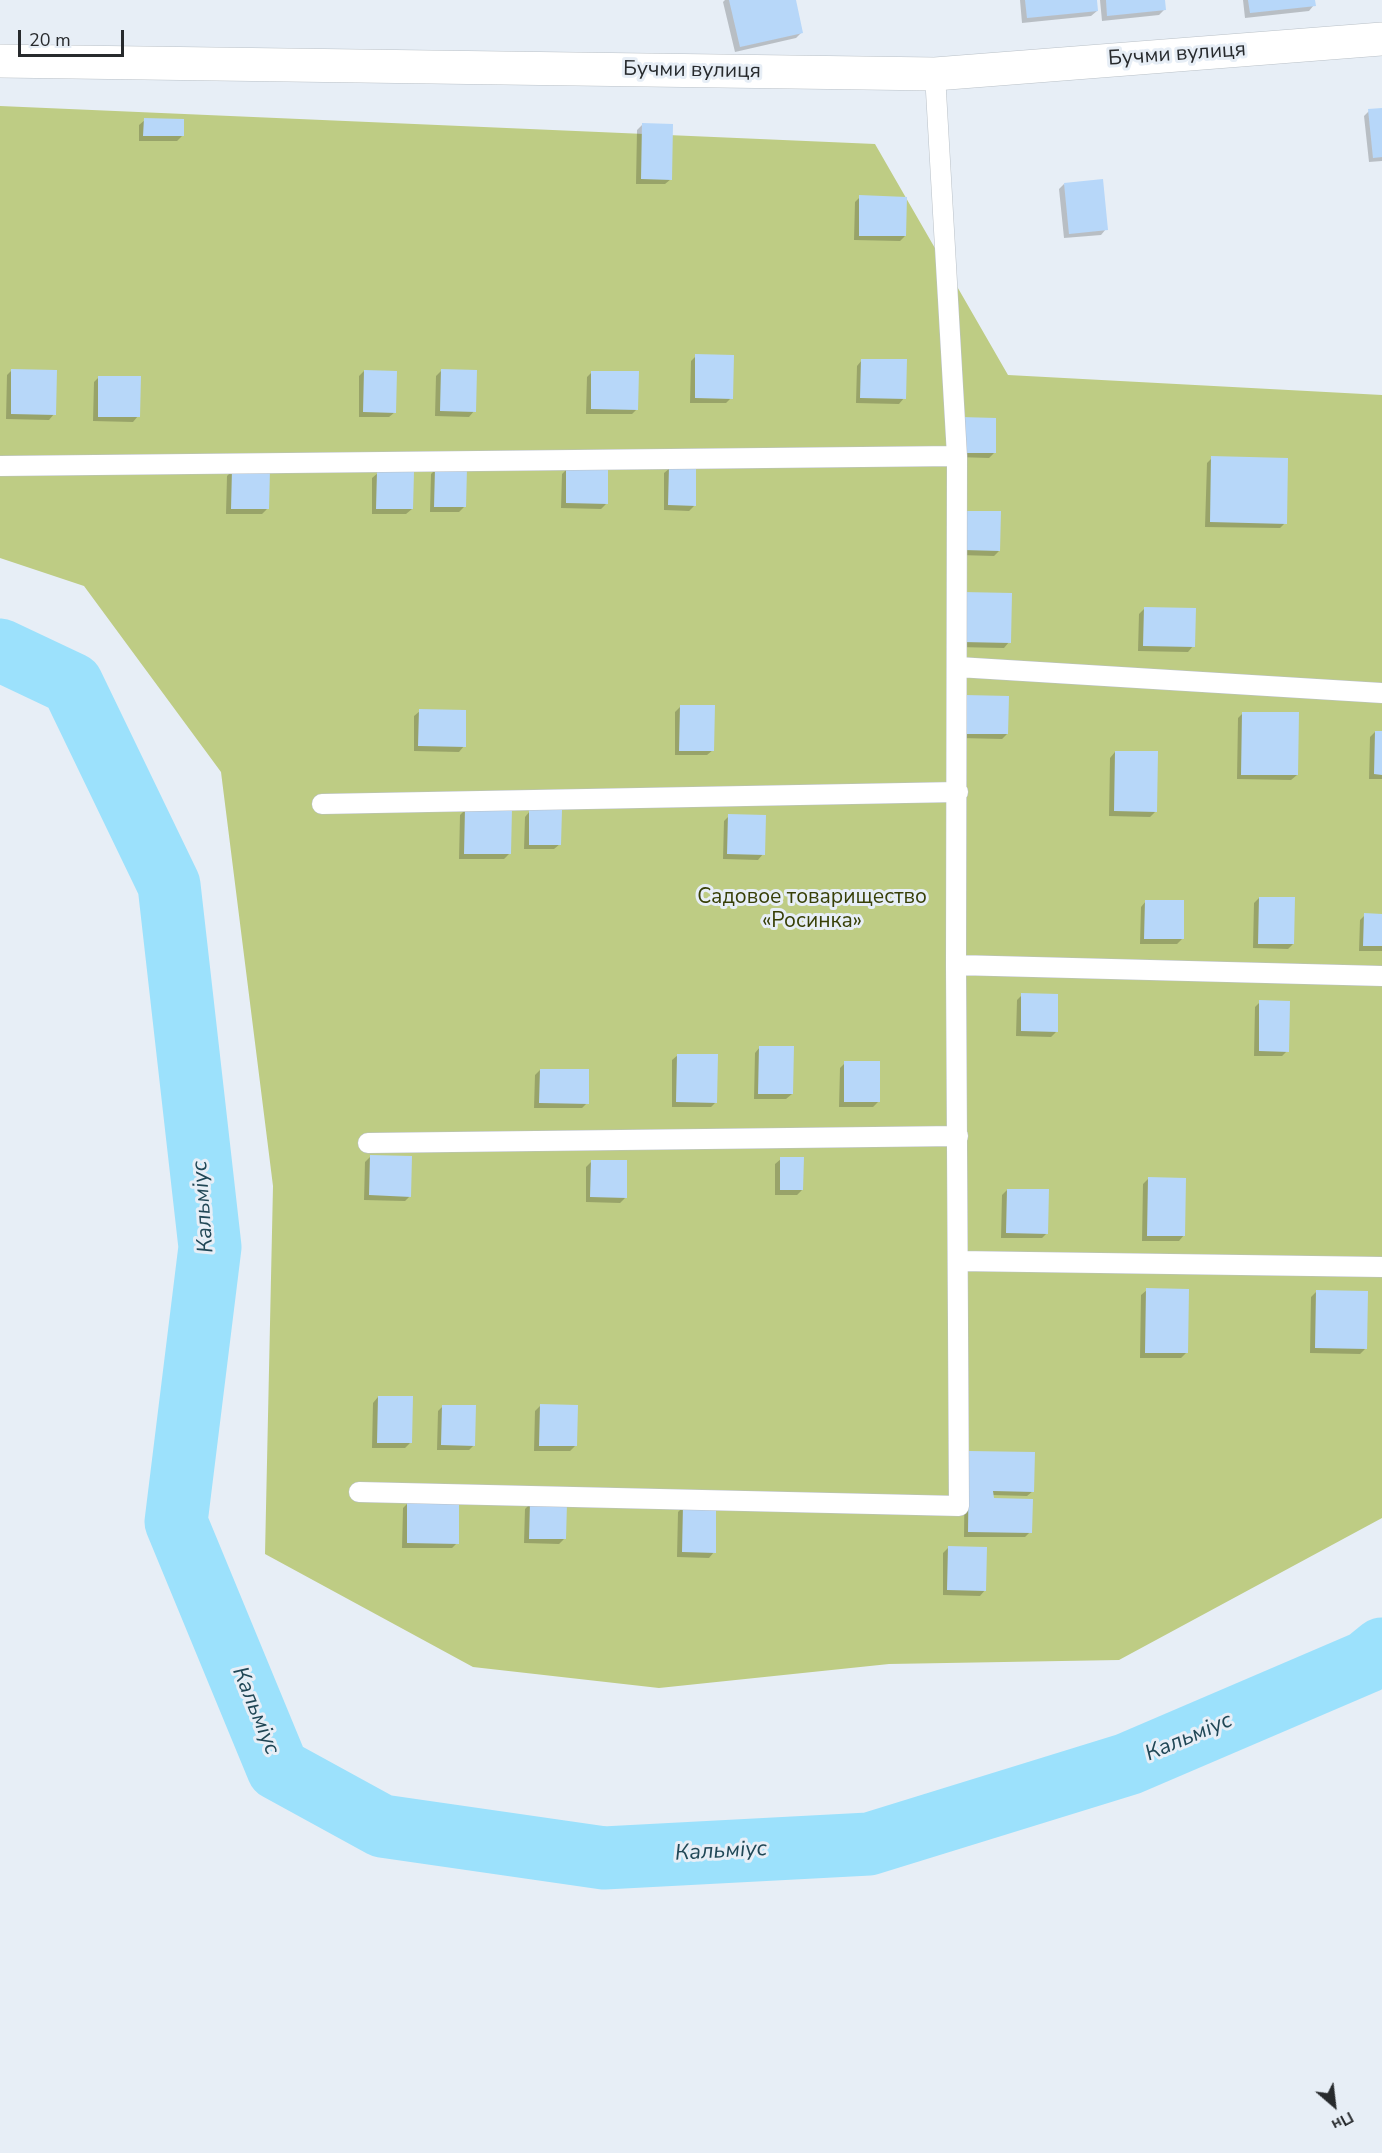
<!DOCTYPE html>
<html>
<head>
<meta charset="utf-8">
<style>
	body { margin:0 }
	#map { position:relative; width:1382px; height:2153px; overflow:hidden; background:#e7eef6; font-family:"Nunito Sans",sans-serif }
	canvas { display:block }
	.north { position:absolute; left:1304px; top:2075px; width:60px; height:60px; -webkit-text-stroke:4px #e7eef6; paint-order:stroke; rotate:152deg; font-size:16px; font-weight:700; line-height:24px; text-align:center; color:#272a2d }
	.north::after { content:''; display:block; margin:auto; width:21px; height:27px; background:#272a2d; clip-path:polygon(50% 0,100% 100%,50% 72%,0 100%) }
	.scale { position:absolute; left:18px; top:30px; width:106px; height:27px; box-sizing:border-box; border:3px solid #272a2d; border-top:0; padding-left:8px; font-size:18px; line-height:21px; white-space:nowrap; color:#272a2d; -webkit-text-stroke:4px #e7eef6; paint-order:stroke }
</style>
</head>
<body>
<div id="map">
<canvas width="1382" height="2153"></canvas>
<div class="north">Пн</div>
<div class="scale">20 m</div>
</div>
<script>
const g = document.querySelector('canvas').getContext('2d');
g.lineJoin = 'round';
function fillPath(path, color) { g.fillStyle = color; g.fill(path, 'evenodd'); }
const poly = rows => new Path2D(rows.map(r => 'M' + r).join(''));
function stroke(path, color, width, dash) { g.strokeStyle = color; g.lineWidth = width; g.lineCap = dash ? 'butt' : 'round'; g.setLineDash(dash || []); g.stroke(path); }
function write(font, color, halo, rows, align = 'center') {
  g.font = font + ' "Nunito Sans",sans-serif'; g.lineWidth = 6; g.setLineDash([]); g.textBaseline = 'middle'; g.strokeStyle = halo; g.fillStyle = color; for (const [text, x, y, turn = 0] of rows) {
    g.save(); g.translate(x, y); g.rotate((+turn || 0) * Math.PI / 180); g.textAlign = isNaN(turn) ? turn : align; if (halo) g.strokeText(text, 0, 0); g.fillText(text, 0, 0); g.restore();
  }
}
const green = poly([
	[0,106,875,144,1008,375,1382,395,1382,1518,1119,1660,889,1664,659,1688,473,1667,265,1554,273,1186,221,772,84,586,0,558]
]);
const shadow = poly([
	[725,0,794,0,801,33,796,38,735,52,723,2],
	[1020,0,1096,0,1097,11,1091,16,1022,23],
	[1100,0,1163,0,1164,10,1159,15,1102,21],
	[1243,0,1314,0,1314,5,1309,11,1245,18],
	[1382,110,1382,161,1369,162,1364,116,1369,111],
	[145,120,182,136,177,141,139,141,139,125],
	[642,125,671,179,665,184,636,184,637,130],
	[1064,184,1106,229,1101,235,1064,238,1059,189],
	[860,197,905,236,900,241,854,240,855,202],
	[696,356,731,398,726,403,690,403,691,361],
	[862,360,904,398,899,404,856,403,857,366],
	[12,370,54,414,49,420,6,419,7,375],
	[364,371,395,412,389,417,359,417,359,376],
	[441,371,474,411,469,417,435,416,436,376],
	[592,372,637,409,632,414,586,414,587,377],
	[99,377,138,416,133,422,93,421,94,382],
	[995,419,994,453,989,458,956,457],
	[1212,458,1285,523,1280,528,1205,527,1207,463],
	[670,468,694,506,689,511,664,510,664,473],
	[436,469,464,507,459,512,430,512,431,474],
	[567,469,606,504,601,509,561,508,562,474],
	[232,471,267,509,262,514,226,514,227,476],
	[378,473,412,509,406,514,372,514,372,478],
	[959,518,999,551,994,556,959,555],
	[1010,594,1009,642,1004,648,957,647],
	[1144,609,1193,646,1188,652,1138,651,1139,614],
	[960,702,1007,734,1002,739,960,738],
	[681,706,713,750,707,755,675,755,675,712],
	[420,711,464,746,459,752,414,751,414,716],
	[1243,713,1297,775,1291,780,1237,779,1238,718],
	[1375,732,1382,732,1382,779,1369,779,1370,737],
	[1115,752,1155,812,1150,817,1109,816,1110,758],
	[465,810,509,854,504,859,459,859,460,815],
	[530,811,560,844,554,849,524,849,525,817],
	[729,816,763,854,758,860,723,859,724,821],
	[1259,898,1293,944,1288,949,1253,948,1254,903],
	[1146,901,1182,939,1177,944,1140,944,1141,907],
	[1365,915,1382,915,1382,951,1359,951,1360,920],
	[1022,995,1056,1032,1051,1037,1016,1036,1017,1000],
	[1260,1002,1287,1051,1282,1056,1254,1056,1255,1007],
	[760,1047,792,1094,786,1099,754,1099,755,1053],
	[678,1055,716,1102,711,1107,672,1107,672,1060],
	[845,1063,878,1102,873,1107,839,1107,840,1068],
	[540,1070,587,1103,582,1108,534,1108,535,1075],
	[370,1157,410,1196,405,1201,364,1200,365,1162],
	[781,1159,802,1190,797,1195,775,1195,775,1164],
	[592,1161,625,1198,620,1203,586,1202,586,1167],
	[1148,1179,1184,1235,1179,1241,1142,1241,1143,1184],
	[1007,1190,1047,1233,1042,1238,1001,1238,1002,1195],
	[1147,1290,1186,1353,1181,1358,1140,1358,1141,1295],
	[1317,1291,1365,1349,1360,1354,1310,1353,1311,1297],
	[378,1397,410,1443,405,1448,372,1448,373,1403],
	[443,1406,474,1445,469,1450,437,1450,438,1411],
	[540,1406,575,1446,570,1451,534,1451,535,1411],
	[970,1452,1033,1491,1027,1496,992,1495,992,1500,1030,1532,1025,1537,964,1537,965,1458],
	[408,1503,457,1543,452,1548,402,1548,403,1508],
	[530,1504,564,1539,559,1544,524,1543,525,1509],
	[683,1507,714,1552,709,1558,677,1557,678,1512],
	[948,1548,985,1590,980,1596,943,1595,943,1553]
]);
const river = poly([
	[0,650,72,684,169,885,210,1247,176,1522,278,1769,382,1826,604,1858,869,1844,1128,1764,1366,1662,1382,1649]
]);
const building = poly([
	[729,0,796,0,803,33,740,47],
	[1025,0,1097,0,1098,11,1027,18],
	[1106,0,1165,0,1166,10,1107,16],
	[1248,0,1315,0,1316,6,1250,13],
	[1382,108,1382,157,1373,158,1368,109],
	[144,118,184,119,184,136,143,136],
	[642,123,673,124,672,180,641,179],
	[1103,179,1108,230,1069,234,1064,183],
	[859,195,907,197,906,236,859,236],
	[695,354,734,355,733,399,695,398],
	[861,359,907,359,906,399,860,398],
	[11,369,57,370,56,415,11,414],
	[441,369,477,370,476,412,440,411],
	[364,370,397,371,396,413,363,412],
	[591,371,639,371,638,410,591,409],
	[98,376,141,376,140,417,98,417],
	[961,417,996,418,996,453,960,453],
	[1211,456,1288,458,1287,524,1210,522],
	[669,466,696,467,696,506,668,505],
	[566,467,608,467,608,504,566,503],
	[435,468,467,468,466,507,434,507],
	[232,469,270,470,269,509,231,509],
	[377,471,414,472,413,509,376,509],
	[964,511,1001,511,1000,551,963,550],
	[963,592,1012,593,1011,643,962,642],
	[1144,607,1196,608,1195,647,1143,646],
	[965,695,1009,696,1008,734,964,734],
	[680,705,715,705,714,751,679,751],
	[419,709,466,710,466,747,418,746],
	[1242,712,1299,712,1298,775,1241,775],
	[1375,731,1382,731,1382,775,1374,774],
	[1115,751,1158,751,1157,812,1114,811],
	[465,808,512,809,511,854,464,854],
	[529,810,562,810,561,845,529,845],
	[728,814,766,815,765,855,727,854],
	[1259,897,1295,897,1294,944,1258,944],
	[1145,900,1184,900,1184,939,1144,939],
	[1364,913,1382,914,1382,946,1363,946],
	[1021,993,1058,994,1058,1032,1021,1031],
	[1259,1000,1290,1001,1289,1052,1259,1051],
	[759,1046,794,1046,793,1094,758,1094],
	[677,1054,718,1054,717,1103,676,1102],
	[844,1061,880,1061,880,1102,844,1102],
	[540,1069,589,1069,589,1104,539,1103],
	[370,1155,412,1156,411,1197,369,1195],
	[780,1157,804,1157,803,1190,780,1190],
	[591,1160,627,1160,627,1198,590,1197],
	[1148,1177,1186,1178,1185,1236,1147,1236],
	[1007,1189,1049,1189,1048,1234,1006,1233],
	[1146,1288,1189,1289,1188,1353,1145,1353],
	[1316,1290,1368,1291,1367,1349,1315,1348],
	[378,1396,413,1396,412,1443,377,1443],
	[540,1404,578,1405,577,1446,539,1446],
	[442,1405,476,1405,475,1446,441,1445],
	[969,1451,1035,1452,1034,1492,993,1491,994,1498,1033,1499,1032,1533,968,1532],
	[407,1501,459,1502,459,1544,407,1543],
	[530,1502,567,1503,566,1539,529,1539],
	[683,1505,716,1506,716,1553,682,1552],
	[948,1546,987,1547,986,1591,947,1590]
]);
const service = poly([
	[0,466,957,456],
	[958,667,1382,693],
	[322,804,958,792],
	[956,965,1382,976],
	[368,1143,958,1136],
	[958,1261,1382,1267],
	[359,1492,959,1506,956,965,957,456,935,74]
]);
const minor = poly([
	[0,61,935,74,1382,39]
]);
const streetNames = [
	["Бучми вулиця",1177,55,-4],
	["Бучми вулиця",692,71,1]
];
const parkNames = [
	["Садовое товарищество",812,898],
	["«Росинка»",812,922]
];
const waterNames = [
	["Кальміус",204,1207,-94],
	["Кальміус",255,1711,68],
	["Кальміус",1189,1738,-23],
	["Кальміус",721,1852,-3]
];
fillPath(green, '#becc84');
fillPath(shadow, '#0003');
stroke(river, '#9ce1fc', 63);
fillPath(building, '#b7d7f9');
stroke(service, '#b9c0c7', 21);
stroke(minor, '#b9c0c7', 34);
stroke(service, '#fff', 20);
stroke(minor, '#fff', 33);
write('21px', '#272a2d', '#e7eef6', streetNames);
write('21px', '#373f06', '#e7eef6', parkNames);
write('italic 22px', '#204756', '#e7eef6', waterNames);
</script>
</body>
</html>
